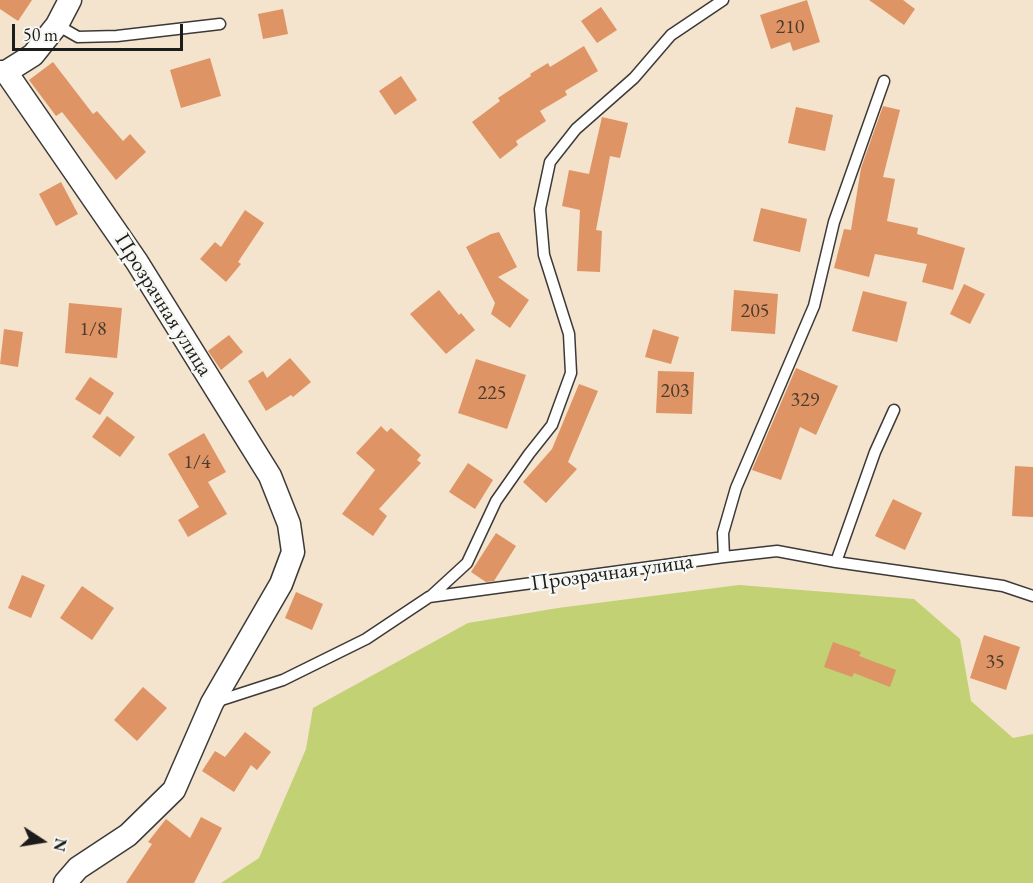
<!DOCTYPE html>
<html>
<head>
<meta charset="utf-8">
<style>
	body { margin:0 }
	#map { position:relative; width:1033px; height:883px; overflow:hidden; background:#f4e3cd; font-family:"EB Garamond",serif }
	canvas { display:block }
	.north { position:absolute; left:12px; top:811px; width:60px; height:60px; -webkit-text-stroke:4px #f6f6f2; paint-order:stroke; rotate:102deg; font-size:16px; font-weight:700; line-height:24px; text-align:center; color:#1c1c1c }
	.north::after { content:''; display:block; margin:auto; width:21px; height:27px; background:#1c1c1c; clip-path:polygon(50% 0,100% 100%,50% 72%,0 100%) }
	.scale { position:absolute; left:12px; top:24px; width:171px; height:27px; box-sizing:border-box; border:3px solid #1c1c1c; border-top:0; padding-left:8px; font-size:18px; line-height:21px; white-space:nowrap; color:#1c1c1c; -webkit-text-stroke:4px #f6f6f2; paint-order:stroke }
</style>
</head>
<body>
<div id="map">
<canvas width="1033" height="883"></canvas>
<div class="north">N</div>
<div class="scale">50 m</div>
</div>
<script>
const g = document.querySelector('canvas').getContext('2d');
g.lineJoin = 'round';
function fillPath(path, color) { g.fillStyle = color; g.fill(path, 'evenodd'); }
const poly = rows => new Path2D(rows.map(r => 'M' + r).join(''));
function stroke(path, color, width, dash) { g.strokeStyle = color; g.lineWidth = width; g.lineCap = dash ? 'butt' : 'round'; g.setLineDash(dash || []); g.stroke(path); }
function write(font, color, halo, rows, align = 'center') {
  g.font = font + ' "EB Garamond",serif'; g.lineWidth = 5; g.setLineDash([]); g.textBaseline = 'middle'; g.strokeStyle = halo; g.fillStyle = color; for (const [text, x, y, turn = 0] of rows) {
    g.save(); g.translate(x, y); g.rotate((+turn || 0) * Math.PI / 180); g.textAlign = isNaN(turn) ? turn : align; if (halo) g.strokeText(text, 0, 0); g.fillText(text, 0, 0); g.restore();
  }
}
const green = poly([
	[739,585,914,599,960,639,971,701,1013,738,1033,734,1033,883,221,883,259,858,306,749,313,708,468,623,558,608]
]);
const building = poly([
	[0,0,32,0,18,21,0,9],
	[807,0,820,42,793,51,790,42,771,49,760,15],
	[869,0,903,0,915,9,904,25],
	[601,7,617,30,597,43,581,21],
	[283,9,288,34,263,39,258,14],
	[584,46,598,71,565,91,567,95,540,111,546,121,516,141,518,145,500,159,472,122,500,101,498,98,531,76,530,74,548,63,550,67],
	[210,58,221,96,181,108,170,70],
	[53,62,93,114,97,111,123,141,130,134,146,152,116,180,62,112,56,116,29,80],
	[401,76,417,100,395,115,379,91],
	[883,106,900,110,883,177,895,179,887,221,918,228,917,234,965,248,953,290,922,282,927,264,875,254,869,277,834,268,844,229,851,230,861,168],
	[796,107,833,115,825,151,788,143],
	[602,117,628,123,620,158,610,156,596,230,602,231,600,272,577,271,580,210,562,206,569,170,589,174],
	[61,182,78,214,56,226,39,194],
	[761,208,807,219,800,252,753,241],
	[245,210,264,223,238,262,241,264,226,282,200,259,215,242,221,247],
	[499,232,517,267,498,277,529,300,510,328,491,314,495,303,466,247,491,234],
	[964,284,985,294,970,324,950,314],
	[439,290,459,315,461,313,475,330,446,354,410,314],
	[734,290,778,294,775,334,731,331],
	[863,291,907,302,897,342,852,331],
	[69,303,122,308,117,358,65,353],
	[4,329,23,332,18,367,0,364],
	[653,329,679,337,671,364,645,357],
	[229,335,243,352,221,370,208,351],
	[290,358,311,382,293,397,291,395,266,411,248,381,263,371,267,378],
	[476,359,526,375,507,429,458,413],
	[796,368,838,386,816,435,800,427,781,480,752,470],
	[658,371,694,372,692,414,656,413],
	[90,377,114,393,100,415,75,399],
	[579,384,598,391,568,462,577,469,546,503,523,482,552,449],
	[107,416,135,437,120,457,92,437],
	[381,426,387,432,391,428,421,455,417,460,421,463,379,509,387,516,373,536,342,514,375,470,356,453],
	[204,433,226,472,208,482,227,514,188,537,178,520,199,507,168,454],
	[468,463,493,480,475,509,449,492],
	[1015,466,1033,467,1033,517,1012,516],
	[893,499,922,513,905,550,875,536],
	[496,533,516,546,494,581,486,582,471,572],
	[22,575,45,585,31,618,8,608],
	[82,586,114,608,92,640,60,618],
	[296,592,323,604,312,630,285,618],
	[984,635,1020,647,1006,690,970,678],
	[833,642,861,652,859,656,896,670,890,687,854,673,852,677,824,667],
	[143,687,167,708,137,741,114,720],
	[245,732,271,752,257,770,251,765,234,792,202,771,215,751,225,757],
	[201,817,222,828,194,883,126,883,152,844,148,842,166,819,190,838]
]);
const service = poly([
	[57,25,78,37,117,36,220,24],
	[724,557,723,533,736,488,814,306,834,222,884,81],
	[836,562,875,452,894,410],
	[430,597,467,563,496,501,529,454,552,425,571,373,569,334,544,255,540,209,550,162,576,129,634,78,671,35,723,0],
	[215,702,283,680,366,639,429,597,724,557,777,551,836,562,1003,586,1033,596]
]);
const minor = poly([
	[0,72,6,72,33,55,57,25,70,0],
	[6,72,137,262,270,476,289,524,293,552,281,584,212,703,174,790,128,835,78,868,65,883]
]);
const numberNames = [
	["210",790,28],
	["205",755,312],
	["1/8",93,330],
	["203",675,392],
	["225",492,394],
	["329",805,401],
	["1/4",197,463],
	["35",995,663]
];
const streetNames = [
	["Прозрачная улица",163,305,58],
	["Прозрачная улица",612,573,-8]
];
fillPath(green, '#c1d173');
fillPath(building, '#de9464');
stroke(service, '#3c3a37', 13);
stroke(minor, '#3c3a37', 25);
stroke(service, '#fff', 10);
stroke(minor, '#fff', 22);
write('20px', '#4c3a2e', null, numberNames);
write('22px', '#1c1c1c', '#f6f6f2', streetNames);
</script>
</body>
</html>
